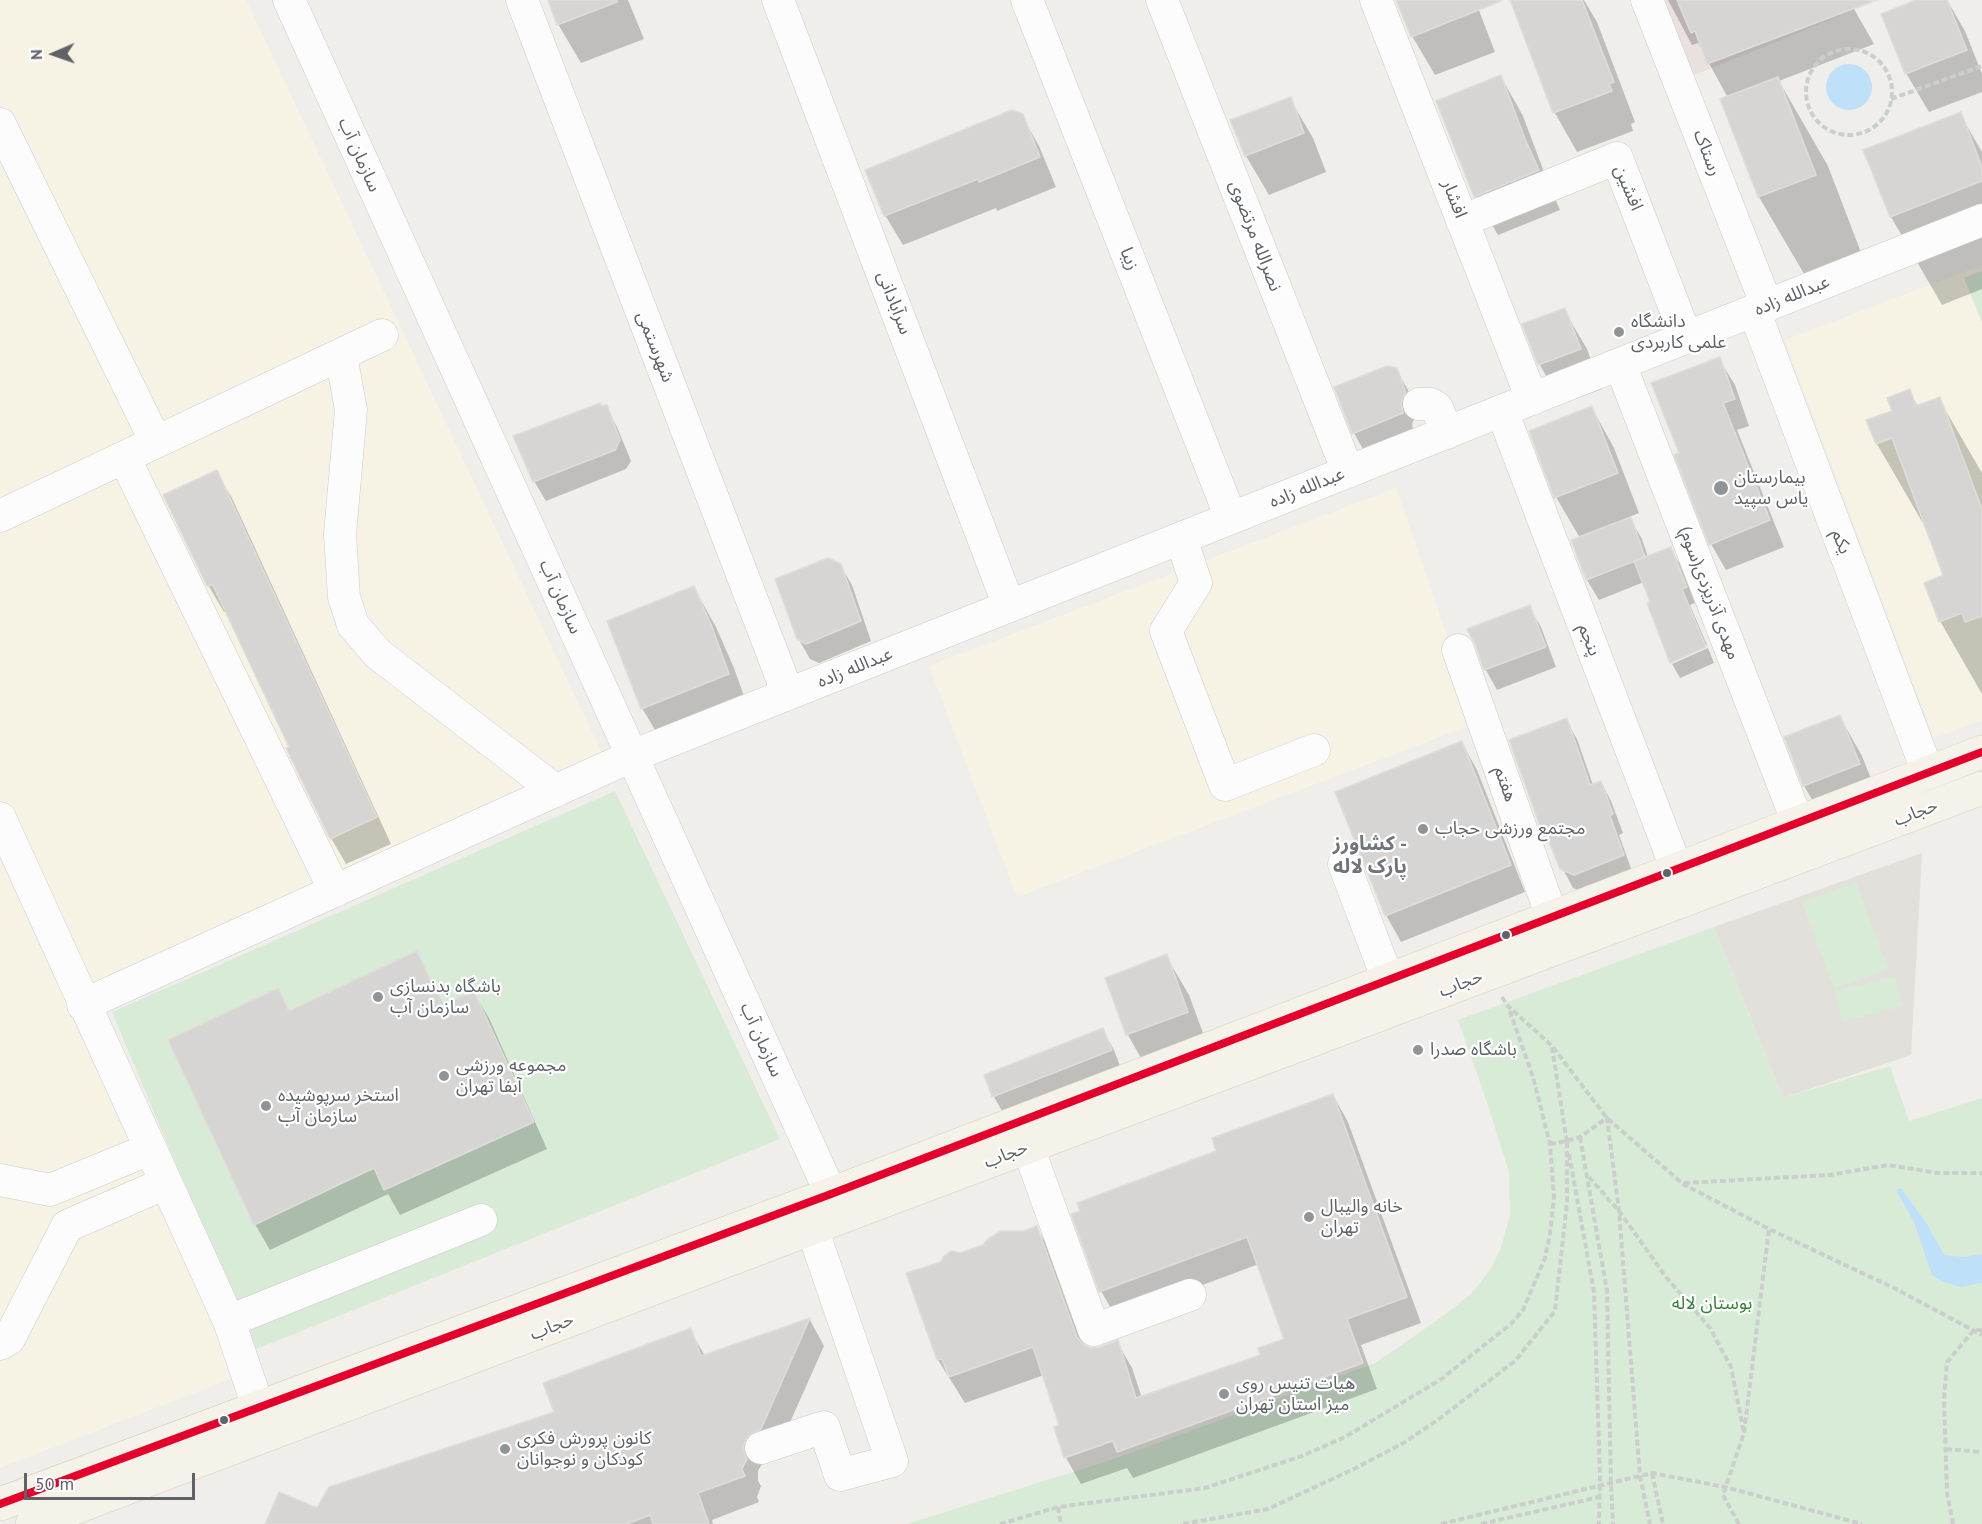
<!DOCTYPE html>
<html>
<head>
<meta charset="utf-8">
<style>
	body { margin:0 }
	#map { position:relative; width:1982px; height:1524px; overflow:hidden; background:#efeeea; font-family:"PT Sans",sans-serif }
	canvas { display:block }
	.north { position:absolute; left:24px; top:24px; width:60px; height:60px; -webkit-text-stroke:4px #fff; paint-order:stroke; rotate:268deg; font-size:16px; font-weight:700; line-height:24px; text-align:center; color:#5f6368 }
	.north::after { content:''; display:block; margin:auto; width:21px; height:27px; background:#5f6368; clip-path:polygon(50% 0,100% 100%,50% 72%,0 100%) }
	.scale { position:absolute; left:24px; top:1473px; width:171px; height:27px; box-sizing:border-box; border:3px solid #5f6368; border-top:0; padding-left:8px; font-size:18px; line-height:21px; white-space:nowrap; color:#5f6368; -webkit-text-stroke:4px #fff; paint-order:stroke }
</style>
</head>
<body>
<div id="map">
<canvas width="1982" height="1524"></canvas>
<div class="north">N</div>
<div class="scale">50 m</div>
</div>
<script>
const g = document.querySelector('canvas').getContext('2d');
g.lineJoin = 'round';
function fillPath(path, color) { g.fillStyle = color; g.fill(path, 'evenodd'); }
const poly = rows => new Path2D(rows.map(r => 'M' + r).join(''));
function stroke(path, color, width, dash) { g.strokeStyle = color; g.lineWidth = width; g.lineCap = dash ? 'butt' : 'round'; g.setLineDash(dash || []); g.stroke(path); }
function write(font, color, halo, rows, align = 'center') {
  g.font = font + ' "PT Sans","Noto Sans Arabic",sans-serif'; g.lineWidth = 4.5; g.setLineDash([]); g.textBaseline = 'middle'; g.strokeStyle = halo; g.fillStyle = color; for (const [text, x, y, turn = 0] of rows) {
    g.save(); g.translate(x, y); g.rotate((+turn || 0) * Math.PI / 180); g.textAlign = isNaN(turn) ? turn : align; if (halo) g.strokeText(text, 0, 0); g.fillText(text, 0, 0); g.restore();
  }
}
const commercial = poly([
	[0,0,246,0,615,781,103,1009,259,1368,0,1468],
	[1982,265,1982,720,1934,738,1785,340],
	[1396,488,1477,723,1017,897,929,666]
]);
const education = poly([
	[1922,853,1911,1055,1783,1098,1714,927]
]);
const medical = poly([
	[1664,0,1879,0,1692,76]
]);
const green = poly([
	[1982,271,1982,323,1964,278],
	[615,791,780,1139,254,1350,112,1012],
	[1856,882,1888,969,1834,989,1802,902],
	[1714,927,1783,1098,1890,1066,1909,1121,1982,1098,1982,1524,907,1524,1114,1459,1375,1363,1439,1319,1471,1294,1490,1270,1501,1248,1510,1215,1509,1172,1488,1105,1458,1020],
	[1895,976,1902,1006,1842,1022,1835,991]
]);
const water = poly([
	'1826 87a23 23 0 1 1 46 0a23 23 0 1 1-46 0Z',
	[1901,1188,1927,1224,1944,1255,1964,1257,1982,1254,1982,1283,1961,1287,1943,1282,1932,1275,1914,1222,1896,1190]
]);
const shadow = poly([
	[550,0,628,0,644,39,581,63,558,24],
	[1398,0,1475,0,1495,52,1435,75,1412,36],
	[1511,0,1584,0,1597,22,1635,122,1631,124,1633,131,1577,152,1555,113],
	[1668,0,1846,0,1854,9,1874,44,1779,81,1828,166,1865,263,1810,284,1759,197,1722,100,1728,98,1698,43,1692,45],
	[1921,0,1947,0,1965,31,1982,74,1982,92,1929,112,1906,73],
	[1501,77,1523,116,1547,180,1560,210,1498,235,1475,196],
	[1290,99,1313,138,1326,172,1269,195,1246,156,1232,121],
	[1960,114,1982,152,1982,289,1942,305,1891,217,1865,151],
	[1022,116,1039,146,1056,187,997,211,996,208,903,245,885,215,867,170],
	[1564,310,1587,349,1602,389,1562,404,1540,365,1524,325],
	[1719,359,1735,385,1749,426,1737,430,1784,547,1726,570,1711,544,1681,454],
	[1396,369,1408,390,1416,414,1412,424,1414,433,1365,453,1354,433],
	[1909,391,1918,406,1939,399,1982,473,1982,694,1940,621,1945,576,1928,532,1877,444,1868,421,1893,412],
	[606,407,617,427,631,461,626,469,546,501,534,481,602,408],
	[1592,408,1614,448,1639,513,1629,517,1642,539,1648,557,1670,549,1680,564,1695,603,1690,605,1707,645,1671,661,1644,582,1599,600,1587,580,1572,541,1580,538,1556,497],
	[216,472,232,498,391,844,346,864,331,838,291,748,227,611,224,612,208,585],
	[840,565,852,585,871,641,819,663,810,659,798,638],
	[694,588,716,627,734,668,750,713,665,747,642,708],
	[1529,607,1541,627,1556,667,1497,690,1486,670,1476,643],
	[1708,648,1714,663,1680,678,1672,664],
	[1840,717,1862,756,1881,804,1827,825,1804,786,1786,738],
	[1566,720,1577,739,1593,785,1601,782,1611,801,1623,833,1619,835,1633,874,1585,893,1573,888,1547,839],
	[1462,743,1477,770,1525,892,1401,942,1386,915],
	[416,953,444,1006,474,993,489,1018,547,1149,400,1215,388,1194,270,1250,255,1224,278,990,290,1012],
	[1166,956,1189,995,1210,1052,1150,1074,1128,1035,1107,978],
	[1103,1030,1114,1050,1122,1071,1005,1116,994,1097,986,1076],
	[1333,1095,1348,1122,1421,1323,1361,1345,1377,1389,1133,1478,1127,1468,1081,1484,1066,1458,1055,1428,1061,1426,1044,1375,965,1403,938,1360,942,1263,960,1254,1037,1228,1052,1254,1085,1347,1091,1349,1100,1348,1117,1342,1132,1368,1142,1398,1262,1356,1286,1339,1259,1264,1116,1317,1101,1291,1218,1152],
	[810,1320,824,1346,775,1456,763,1462,758,1471,758,1481,761,1486,757,1497,759,1502,712,1520,713,1524,266,1524,317,1510,555,1413,690,1330,705,1356]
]);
const building = poly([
	[548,0,617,0,617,2,557,25,548,0],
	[1396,0,1501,0,1501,1,1411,37,1396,0],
	[1510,0,1582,0,1614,82,1609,84,1612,91,1553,113,1510,0],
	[1677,0,1871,0,1871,2,1707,64,1695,31,1691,33,1677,0],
	[1916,0,1947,0,1967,50,1905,74,1881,14,1916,0],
	[1501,75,1525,139,1539,170,1474,197,1436,101,1501,75],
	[1778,77,1816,175,1758,197,1720,99,1778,77],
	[1291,97,1304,133,1245,156,1230,120,1291,97],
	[1012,110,1023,114,1040,157,979,182,978,179,884,216,865,170,1012,110],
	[1961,112,1982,167,1982,181,1890,217,1863,150,1961,112],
	[1565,308,1581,349,1538,365,1522,324,1565,308],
	[1720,357,1735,399,1723,403,1770,520,1709,545,1674,455,1679,453,1651,383,1720,357],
	[1387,366,1397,368,1406,393,1401,403,1403,413,1352,434,1334,387,1387,366],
	[1910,389,1916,406,1940,397,1982,509,1982,616,1965,622,1962,613,1939,622,1924,583,1943,575,1892,438,1876,444,1866,420,1892,411,1887,398,1910,389],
	[600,403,602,406,607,405,620,440,615,450,533,482,513,436,600,403],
	[1592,406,1618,473,1554,498,1529,431,1592,406],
	[217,470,377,817,330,839,286,748,289,747,213,585,207,586,163,495,217,470],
	[1631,517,1645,557,1586,580,1571,540,1631,517],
	[1671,547,1687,587,1682,589,1706,647,1670,663,1647,603,1650,602,1634,561,1671,547],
	[828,558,841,564,861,621,806,644,797,639,775,579,828,558],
	[694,586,712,627,729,674,641,709,607,621,694,586],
	[1530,605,1546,647,1484,670,1475,644,1467,629,1530,605],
	[1840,715,1860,764,1803,786,1784,737,1840,715],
	[1567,718,1590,785,1601,781,1613,814,1610,816,1624,855,1574,875,1560,869,1548,839,1545,840,1509,740,1567,718],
	[1462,741,1511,865,1385,916,1335,792,1462,741],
	[417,951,442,1005,474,991,534,1122,384,1190,374,1168,254,1225,168,1040,278,988,289,1011,417,951],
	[1167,954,1188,1012,1126,1035,1105,978,1167,954],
	[1103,1028,1112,1050,992,1097,984,1075,1103,1028],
	[1333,1094,1407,1297,1347,1319,1363,1363,1117,1452,1113,1441,1064,1458,1054,1427,1059,1425,1033,1347,949,1377,942,1359,937,1360,906,1273,941,1262,943,1257,951,1251,960,1253,983,1245,988,1239,1001,1231,1024,1231,1037,1226,1077,1337,1083,1344,1091,1348,1100,1347,1118,1340,1136,1398,1260,1355,1258,1348,1284,1339,1247,1237,1099,1292,1071,1214,1080,1211,1077,1203,1216,1151,1212,1138,1333,1094],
	[810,1318,761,1429,748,1436,744,1444,744,1453,747,1459,742,1469,745,1476,698,1493,709,1524,653,1524,650,1515,627,1524,265,1524,279,1492,317,1508,329,1487,554,1412,543,1383,691,1328,701,1356,810,1318]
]);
const path = poly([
	'1806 92a43 43 0 1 1 86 0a43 43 0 1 1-86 0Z',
	[1891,99,1982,66],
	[1502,997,1508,1006,1552,1046,1607,1118,1683,1184,1769,1229,1896,1289,1982,1335],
	[1552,1047,1567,1143],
	[1580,1137,1607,1291,1611,1484,1613,1524],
	[1550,1144,1567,1141,1580,1137,1607,1118,1619,1211,1640,1476,1650,1524],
	[1569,1154,1594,1292,1600,1477,1599,1524],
	[1589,1177,1619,1211,1666,1277,1710,1328,1731,1367,1744,1433],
	[1684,1183,1830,1175,1888,1165,1938,1173,1982,1173],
	[1946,1449,1982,1452],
	[1652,1473,1663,1524],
	[1058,1507,1061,1524],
	[1000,1524,1058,1507,1205,1488,1302,1456,1345,1437,1440,1380,1511,1324,1523,1310,1545,1258,1550,1234,1554,1197,1550,1144,1533,1077,1508,1006],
	[1183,1524,1268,1509,1356,1468,1405,1442,1439,1419,1515,1361,1555,1311,1567,1203,1567,1141],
	[1441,1524,1652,1473,1725,1487,1862,1524],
	[1481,1524,1599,1497],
	[1739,1524,1723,1495,1744,1433,1769,1229],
	[1953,1524,1947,1493,1944,1399,1947,1362,1974,1330,1982,1330]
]);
const minor = poly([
	[289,0,831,1194],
	[522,0,788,694],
	[778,0,1009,606],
	[1027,0,1231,518],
	[1162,0,1348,472],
	[1376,0,1532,399],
	[1647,0,1767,306],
	[0,124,156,442],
	[1462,221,1617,158,1686,337],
	[1754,310,1928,773],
	[341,355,351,410,340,534,344,597,353,625,378,654,556,791],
	[1620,364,1798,823],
	[1419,404,1431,404,1437,408,1447,433],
	[1502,411,1677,870],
	[124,457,335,891],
	[0,516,382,335],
	[1181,538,1196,583,1166,631,1225,785,1314,750],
	[1458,650,1552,917],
	[0,818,229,1321,267,1433],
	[1344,864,1388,980],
	[83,1005,632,756,1982,220],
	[1028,1147,1094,1330,1190,1295],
	[0,1180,50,1190,150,1149],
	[229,1321,481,1220],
	[0,1344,9,1339,67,1226,166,1183],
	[761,1448,824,1427,840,1475,892,1461,812,1228]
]);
const major = poly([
	[0,1504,831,1194,1982,752],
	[32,1524,873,1205,1982,788]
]);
const bus1 = poly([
	[0,1504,831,1194,1982,752]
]);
const markers = [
	[1619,332,6,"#919496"],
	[1721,488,8,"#919496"],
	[1423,829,6,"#919496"],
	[1667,873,5,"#5f6368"],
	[1506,935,5,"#5f6368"],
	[378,997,6,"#919496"],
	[1418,1050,6,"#919496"],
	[444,1076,6,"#919496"],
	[266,1106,6,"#919496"],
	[1309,1217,6,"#919496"],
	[1224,1394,6,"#919496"],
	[224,1420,5,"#5f6368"],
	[505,1449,6,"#919496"]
];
const streetNames = [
	["رستاک",1707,153,69],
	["سازمان آب",359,155,66],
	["افشین",1628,188,67],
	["افشار",1454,199,69],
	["نصرالله مرتضوی",1255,236,69],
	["زیبا",1129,259,69],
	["عبدالله زاده",1792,296,-22],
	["سرآبادانی",894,303,69],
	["شهرستمی",655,347,69],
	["عبدالله زاده",1307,488,-22],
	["یکم",1841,542,69],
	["مهدی آذریزدی(سوم)",1709,593,69],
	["سازمان آب",560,597,66],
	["پنجم",1589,640,69],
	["عبدالله زاده",855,668,-22],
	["هفتم",1505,784,71],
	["حجاب",1916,813,-21],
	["حجاب",1461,984,-21],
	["سازمان آب",761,1040,66],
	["حجاب",1006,1155,-21],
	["حجاب",552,1327,-21]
];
const poiNames = [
	["دانشگاه",1631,322],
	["علمی کاربردی",1631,343],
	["بیمارستان",1734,478],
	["یاس سپید",1734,499],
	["مجتمع ورزشی حجاب",1435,829],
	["باشگاه بدنسازی",390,987],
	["سازمان آب",390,1008],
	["باشگاه صدرا",1430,1050],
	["مجموعه ورزشی",456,1066],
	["آبفا تهران",456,1087],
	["استخر سرپوشیده",278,1096],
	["سازمان آب",278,1117],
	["خانه والیبال",1321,1207],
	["تهران",1321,1228],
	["هیات تنیس روی",1236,1384],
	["میز استان تهران",1236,1405],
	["کانون پرورش فکری",517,1439],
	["کودکان و نوجوانان",517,1460]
];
const parkNames = [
	["بوستان لاله",1712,1304]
];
const neighbourhoodNames = [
	["کشاورز -",1370,844],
	["پارک لاله",1370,867]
];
fillPath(commercial, '#f7f3e4');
fillPath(education, '#e2e0da');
fillPath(medical, '#eae0de');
fillPath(green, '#d8ebd6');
fillPath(water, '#bfe0f9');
fillPath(shadow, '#0003');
fillPath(building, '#d6d5d3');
stroke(building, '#deddd9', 1.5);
stroke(minor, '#cbcccc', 33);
stroke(major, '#d7ceb8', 34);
stroke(path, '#cacfcc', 4, [6, 3]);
stroke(minor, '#fdfcfc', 32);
stroke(major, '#f4f2e9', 33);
stroke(bus1, '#e4002b', 8);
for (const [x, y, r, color] of markers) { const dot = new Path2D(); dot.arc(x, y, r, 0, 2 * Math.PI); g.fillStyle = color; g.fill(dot); stroke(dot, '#fff', 2); }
write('18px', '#5f6368', '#fff', streetNames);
write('18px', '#5f6368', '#fff', poiNames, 'left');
write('18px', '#348238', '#fff', parkNames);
write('bold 20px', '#70757a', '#fff', neighbourhoodNames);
</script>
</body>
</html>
